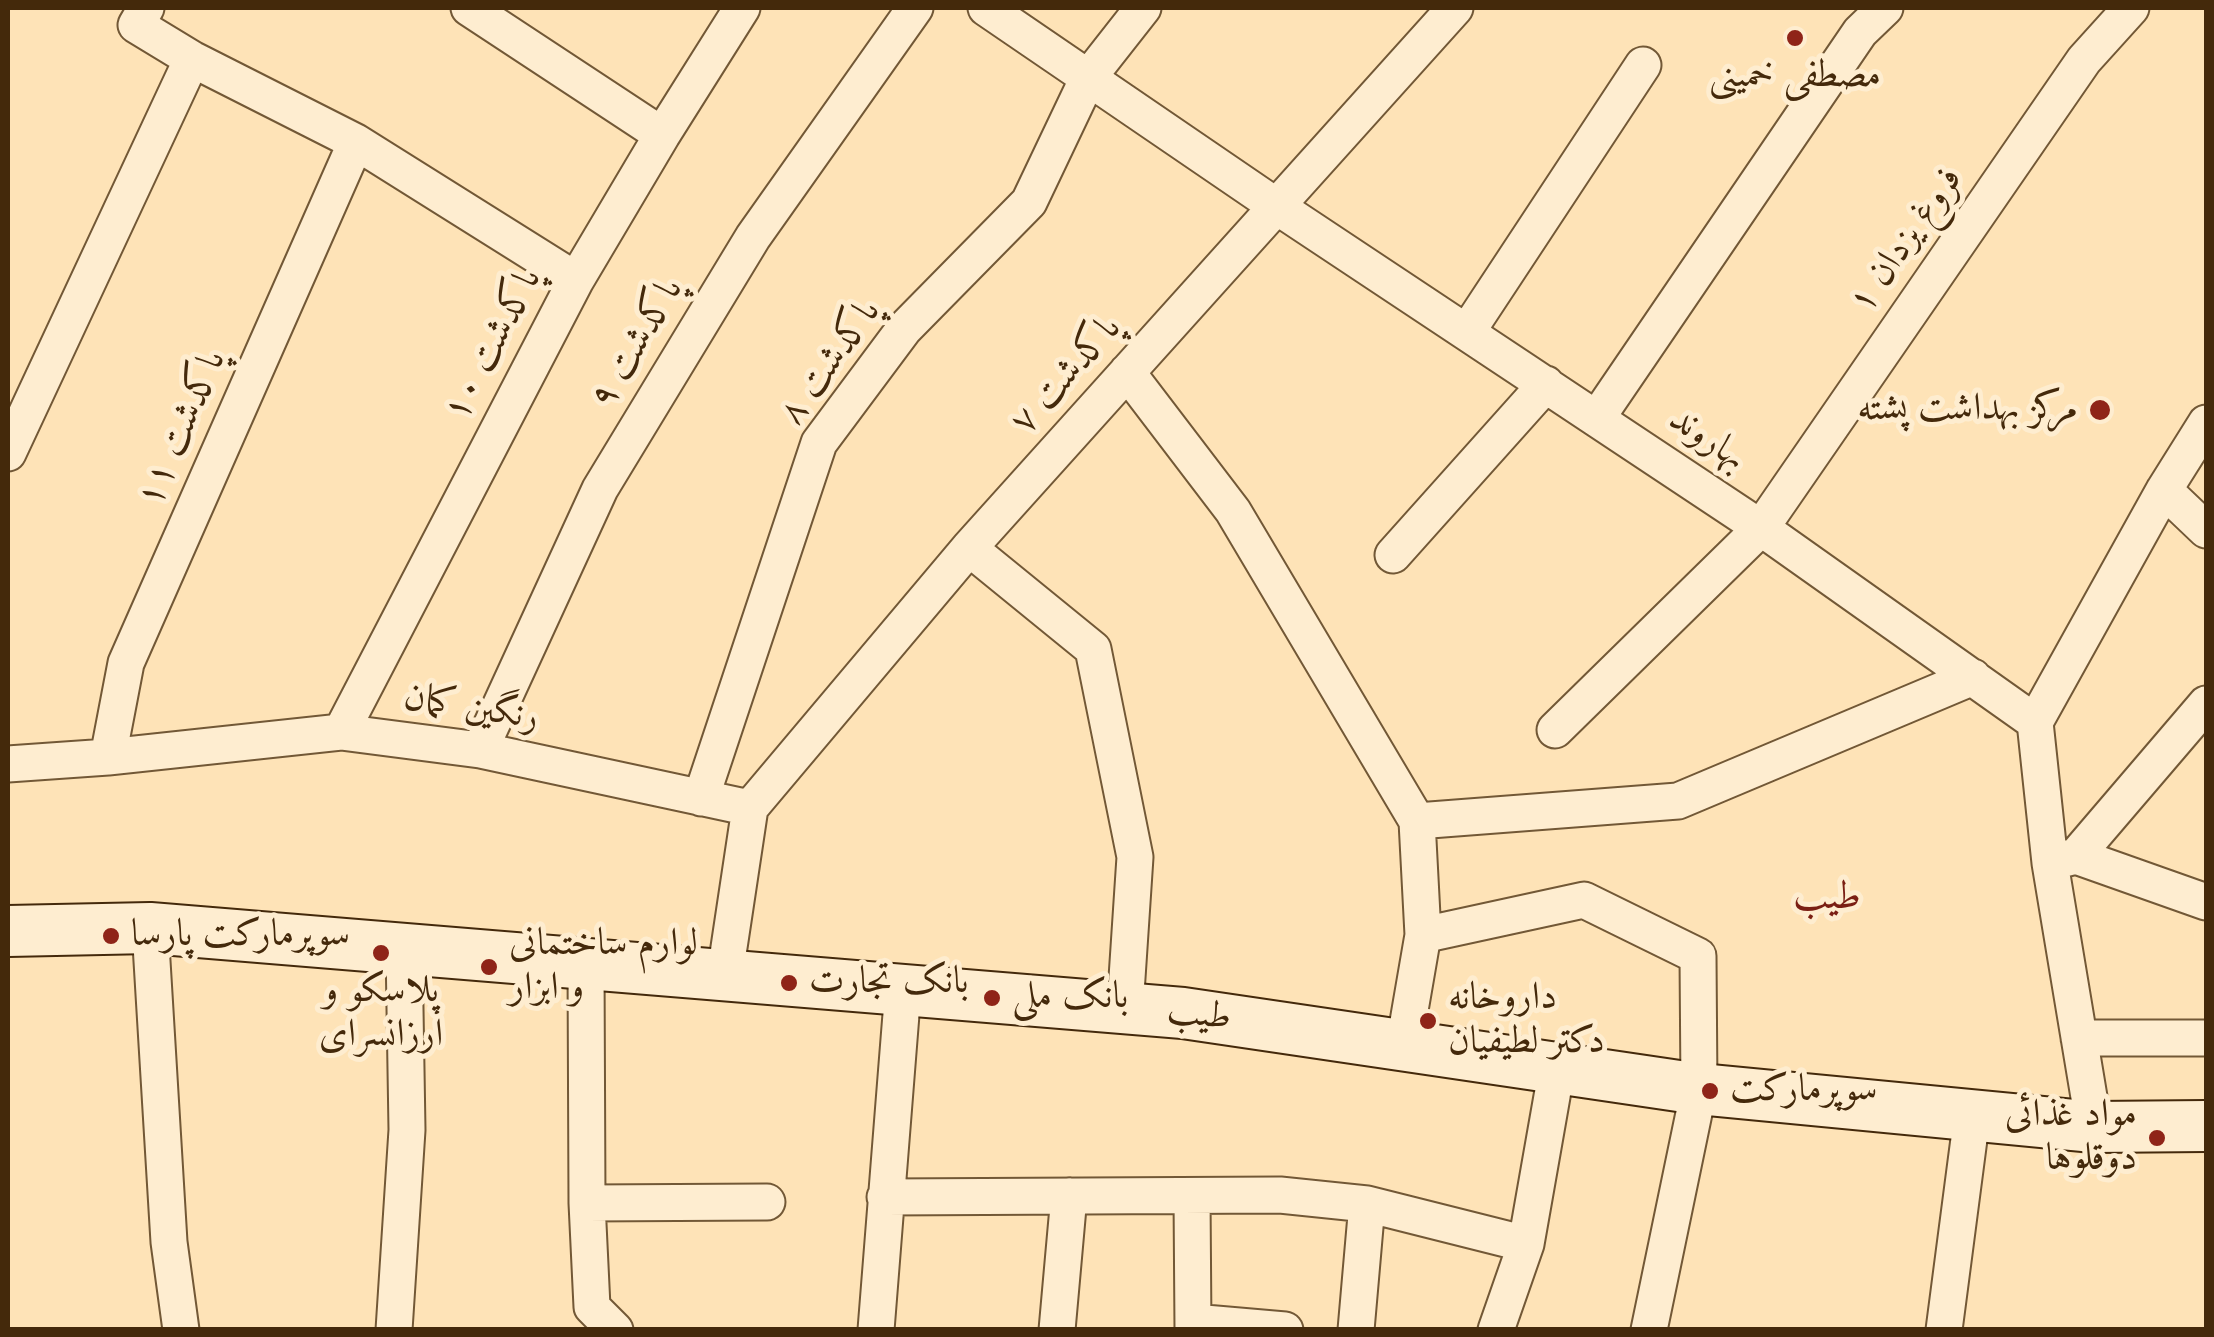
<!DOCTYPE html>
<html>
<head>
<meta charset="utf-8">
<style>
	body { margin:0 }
	#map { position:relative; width:2214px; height:1337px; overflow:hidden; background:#fee3b7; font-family:Cardo,serif }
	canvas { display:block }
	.frame { position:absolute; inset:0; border:10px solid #44290b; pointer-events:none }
</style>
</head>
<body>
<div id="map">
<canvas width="2214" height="1337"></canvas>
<div class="frame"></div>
</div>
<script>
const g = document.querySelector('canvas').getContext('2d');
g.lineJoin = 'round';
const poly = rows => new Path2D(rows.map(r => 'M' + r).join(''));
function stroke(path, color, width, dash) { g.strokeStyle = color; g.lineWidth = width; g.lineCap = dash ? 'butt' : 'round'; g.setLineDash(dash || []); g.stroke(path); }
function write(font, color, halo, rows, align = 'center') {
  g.font = font + ' Cardo,Amiri,serif'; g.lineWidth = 10; g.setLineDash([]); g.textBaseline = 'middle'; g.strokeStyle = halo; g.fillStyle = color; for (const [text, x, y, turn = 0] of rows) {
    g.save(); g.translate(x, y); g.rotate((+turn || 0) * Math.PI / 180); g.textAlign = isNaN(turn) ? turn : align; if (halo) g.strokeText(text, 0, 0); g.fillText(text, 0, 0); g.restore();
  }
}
const minor = poly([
	[146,8,136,25,192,59,356,142,576,280],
	[469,8,662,135],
	[986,8,1276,206,1761,528,2035,722,2050,863,2094,1127],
	[1467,332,1643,65],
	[1127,372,1233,511,1417,821,1423,935,1404,1045],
	[1597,418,1860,32,1885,8],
	[8,453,192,59],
	[2164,490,2206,530],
	[969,548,1093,649,1135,857,1125,1008],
	[1393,555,1546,384],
	[2035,722,2164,490,2206,423],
	[1555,730,1761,528,2084,60,2131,8],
	[341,732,576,280,662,135,742,8],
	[480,750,600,489,753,237,915,8],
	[108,757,126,663,356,142],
	[8,764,108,757,341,732,480,750,750,808,725,974],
	[701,798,819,443,904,329,1029,202,1088,78,1143,8],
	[750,808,969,548,1455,8],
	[1417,821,1678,801,1973,677],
	[2076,856,2206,704],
	[2056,861,2076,856,2206,902],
	[150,928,169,1242,181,1330],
	[1423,935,1584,900,1698,956,1699,1089,1649,1330],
	[586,963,587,1203,592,1307,615,1330],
	[2079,1038,2206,1038],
	[1192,1196,1193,1330],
	[885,1197,1280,1195,1367,1204,1526,1244],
	[587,1203,767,1202],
	[1193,1322,1285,1330],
	[394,1330,407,1130,404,948],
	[876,1330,903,989],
	[1057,1330,1069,1196],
	[1356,1330,1367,1204],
	[1496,1330,1526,1244,1557,1068],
	[1944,1330,1972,1116]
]);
const secondary = poly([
	[8,931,150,928,1183,1013,1699,1089,2094,1127,2206,1126]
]);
const markers = [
	[1795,38,10,"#8f2418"],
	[2100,410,12,"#8f2418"],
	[111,936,10,"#8f2418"],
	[381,953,10,"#8f2418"],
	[489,967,10,"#8f2418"],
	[789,983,10,"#8f2418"],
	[992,998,10,"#8f2418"],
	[1428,1021,10,"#8f2418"],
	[1710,1091,10,"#8f2418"],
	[2157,1138,10,"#8f2418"]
];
const poiNames = [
	["مصطفی خمینی",1795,77,"center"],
	["مرکز بهداشت پشته",2078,410,"right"],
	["سوپرمارکت پارسا",131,936],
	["لوارم ساختمانی",509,945],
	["و ابزار",509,989],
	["بانک تجارت",809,983],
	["پلاسکو و",381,992,"center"],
	["ارزانسرای",381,1036,"center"],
	["بانک ملی",1012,998],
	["داروخانه",1448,999],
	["دکتر لطیفیان",1448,1043],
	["سوپرمارکت",1730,1091],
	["مواد غذائی",2137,1116,"right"],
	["دوقلوها",2137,1160,"right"]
];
const streetNames = [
	["فروغ یزدان ۱",1907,241,-55],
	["پاکدشت ۹",638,344,-59],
	["پاکدشت ۱۰",494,345,-62],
	["پاکدشت ۸",831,363,-54],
	["پاکدشت ۷",1067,376,-48],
	["پاکدشت ۱۱",183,429,-66],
	["بهاروند",1707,440,34],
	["رنگین کمان",471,709,9],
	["طیب",1199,1016,7]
];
const neighbourhoodNames = [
	["طیب",1827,899]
];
stroke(minor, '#725836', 39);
stroke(secondary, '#44290b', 54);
stroke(minor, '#feedd0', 35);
stroke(secondary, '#feedd0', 50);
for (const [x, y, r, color] of markers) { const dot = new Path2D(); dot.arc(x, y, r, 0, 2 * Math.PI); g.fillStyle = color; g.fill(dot); stroke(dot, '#feedd0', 4); }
write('38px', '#44290b', '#feedd0', poiNames, 'left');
write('38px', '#44290b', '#feedd0', streetNames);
write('40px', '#7a1f14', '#feedd0', neighbourhoodNames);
</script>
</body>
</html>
